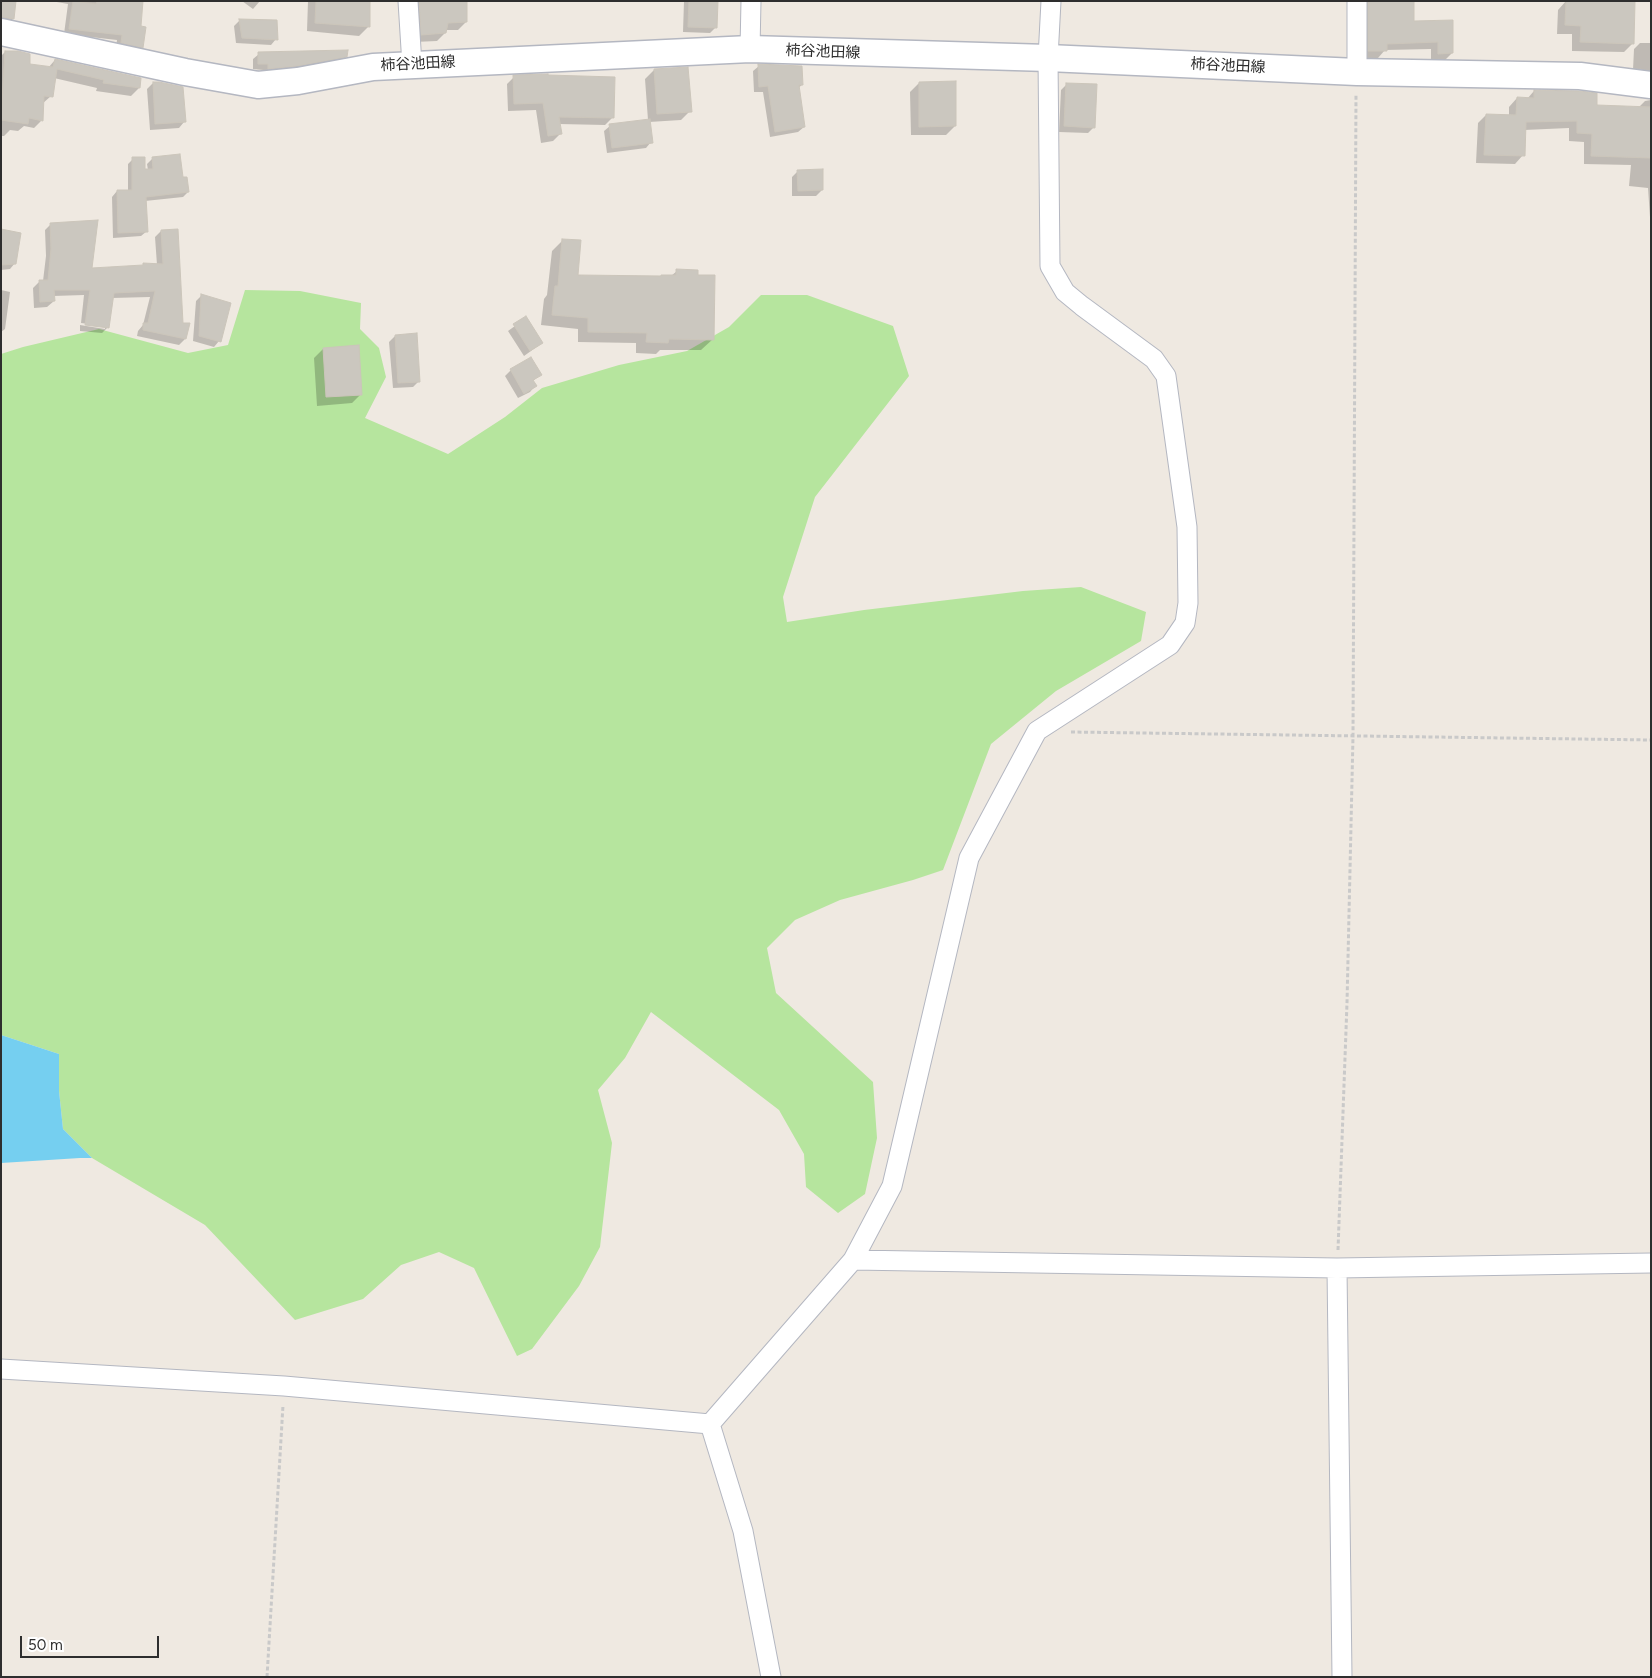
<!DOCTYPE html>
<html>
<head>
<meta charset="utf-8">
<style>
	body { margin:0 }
	#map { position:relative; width:1652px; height:1678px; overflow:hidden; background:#efe9e1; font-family:Figtree,sans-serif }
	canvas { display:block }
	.frame { position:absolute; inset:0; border:2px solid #2e2e2e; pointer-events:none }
	.scale { position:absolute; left:20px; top:1636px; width:139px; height:22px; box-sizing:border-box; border:2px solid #2e2e2e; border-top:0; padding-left:6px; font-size:15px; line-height:18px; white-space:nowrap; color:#2e2e2e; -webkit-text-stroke:4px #fff; paint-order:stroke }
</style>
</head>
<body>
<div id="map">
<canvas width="1652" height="1678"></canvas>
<div class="frame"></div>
<div class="scale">50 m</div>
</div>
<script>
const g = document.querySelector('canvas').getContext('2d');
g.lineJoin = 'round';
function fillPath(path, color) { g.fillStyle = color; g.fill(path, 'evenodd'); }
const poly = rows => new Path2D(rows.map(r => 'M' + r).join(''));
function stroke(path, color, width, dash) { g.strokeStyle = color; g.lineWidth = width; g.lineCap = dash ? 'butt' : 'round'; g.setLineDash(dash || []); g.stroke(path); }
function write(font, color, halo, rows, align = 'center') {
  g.font = font + ' Figtree,"Noto Sans JP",sans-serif'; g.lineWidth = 5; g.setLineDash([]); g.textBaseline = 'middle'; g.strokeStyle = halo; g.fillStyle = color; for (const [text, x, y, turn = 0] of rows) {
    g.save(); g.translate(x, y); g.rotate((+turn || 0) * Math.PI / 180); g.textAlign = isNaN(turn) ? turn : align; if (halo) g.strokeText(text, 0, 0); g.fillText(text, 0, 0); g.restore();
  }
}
const green = poly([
	[245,290,300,291,361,303,360,329,379,348,386,377,365,418,448,454,505,417,542,388,619,365,687,351,729,327,761,295,807,295,893,326,909,376,815,497,783,597,787,622,864,610,1023,591,1081,587,1146,612,1141,641,1056,691,991,744,943,870,913,880,840,900,795,920,767,948,776,993,873,1082,877,1138,865,1194,838,1213,806,1187,804,1154,779,1110,651,1012,625,1058,598,1090,612,1143,600,1247,579,1286,532,1349,517,1356,474,1268,439,1252,401,1265,363,1299,295,1320,205,1225,92,1158,63,1129,59,1091,59,1054,1,1035,1,354,23,347,99,329,188,353,228,345]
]);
const water = poly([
	[1,1035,59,1054,59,1091,63,1129,92,1158,80,1158,1,1163]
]);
const shadow = poly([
	[1,1,15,1,13,19,7,25,1,23],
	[51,1,142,1,140,27,142,47,136,53,116,48,117,40,64,34,68,4],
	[242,1,260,1,253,9],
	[308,1,368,1,368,27,359,36,307,31],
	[407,1,466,1,466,22,458,30,445,30,445,33,437,41,414,42],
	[684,1,717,1,716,27,710,33,683,32],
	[1362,1,1413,1,1412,22,1452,53,1445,60,1431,61,1431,49,1385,50,1378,58,1361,58],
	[1566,1,1585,1,1633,43,1624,52,1572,51,1572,34,1557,34,1558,10],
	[240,20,276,39,271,45,236,43,234,26],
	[1640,43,1651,43,1651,71,1633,70,1634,49],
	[5,52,29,65,48,68,55,60,140,79,139,88,131,96,96,91,97,88,54,78,51,96,42,104,41,121,34,128,24,126,18,131,10,130,4,136,1,136,1,56],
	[259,54,346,56,340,62,262,74,263,70,253,69,253,59],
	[759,66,802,85,798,88,804,127,798,132,770,137,763,92,754,92,753,71],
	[654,70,690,111,681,120,649,122,651,142,646,148,607,153,604,131,610,126,648,120,645,79],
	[514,77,612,118,605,125,559,124,560,134,553,141,541,143,536,110,508,111,507,84],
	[153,83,184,122,179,128,150,130,147,89],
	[919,83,955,126,946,135,911,135,910,92],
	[1067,84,1094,127,1088,133,1059,132,1061,90],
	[1534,91,1596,107,1638,108,1645,101,1651,100,1651,232,1648,188,1629,186,1631,165,1584,164,1584,142,1569,141,1569,128,1524,130,1523,155,1515,164,1476,163,1478,123,1486,115,1509,116,1509,107,1517,98,1527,99],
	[153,158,181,179,188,192,183,197,145,201,147,231,141,236,113,238,112,197,117,191,128,191,128,164,133,159,144,170,148,170,147,164],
	[798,171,822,190,816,196,792,196,792,177],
	[51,224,91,270,141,267,144,264,157,265,155,237,161,231,182,325,188,325,185,339,179,345,137,336,138,331,143,325,150,297,112,298,108,327,102,333,80,331,80,325,105,329,105,326,81,323,84,295,53,296,54,301,47,307,34,308,33,288,40,281,43,281,46,256,45,230],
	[1,231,15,263,10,269,1,270],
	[563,240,576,276,671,276,677,271,713,339,701,350,660,350,656,354,636,353,636,343,578,342,578,329,541,325,544,299,547,295,552,251],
	[1,290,10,292,5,329,1,332],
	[201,296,219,341,214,347,193,341,196,301],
	[526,318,542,343,524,356,508,331],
	[395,336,419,381,413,387,393,388,389,342],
	[323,349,361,394,352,403,317,406,314,358],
	[511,370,540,375,533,381,535,386,530,392,518,398,505,376]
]);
const building = poly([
	[1,1,16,1,14,19,1,17,1,1],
	[73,1,96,4,97,1,143,1,141,26,146,27,143,48,121,43,122,35,69,29,73,1],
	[316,1,370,1,370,27,315,23,316,1],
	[419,1,467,1,467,22,448,23,446,33,421,35,419,1],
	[689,1,718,1,717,28,688,27,689,1],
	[1368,1,1414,1,1414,21,1453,20,1453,53,1438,54,1438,42,1387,44,1387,51,1368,51,1368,1],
	[1566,1,1635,1,1634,44,1580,42,1581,26,1565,25,1566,1],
	[239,19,277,20,278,40,242,38,239,19],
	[348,50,347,57,298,66,268,69,268,64,258,64,258,52,348,50],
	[5,51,18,51,30,54,30,64,53,67,55,59,141,78,140,88,103,83,104,80,57,69,53,97,44,96,43,121,29,118,28,124,1,120,5,51],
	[758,64,802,66,803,85,799,85,805,127,775,132,768,86,759,87,758,64],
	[688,67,692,112,657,114,654,69,688,67],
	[548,74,548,75,615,77,614,118,559,117,562,134,548,136,543,103,514,104,513,75,548,74],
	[956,81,956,126,919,127,919,82,956,81],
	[153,82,159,82,183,87,186,122,155,124,153,82],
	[1066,83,1097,84,1095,128,1064,126,1066,83],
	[1534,90,1579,91,1597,93,1597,105,1651,107,1651,158,1591,156,1592,134,1577,133,1577,121,1526,122,1525,156,1484,155,1486,114,1516,115,1517,97,1534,98,1534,90],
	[650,119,653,143,612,148,609,124,650,119],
	[180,154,183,177,187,177,189,192,146,197,148,232,118,233,117,190,132,190,132,157,145,157,145,169,153,169,152,157,180,154],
	[823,169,823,190,798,191,797,170,823,169],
	[98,220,92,268,143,265,143,263,163,264,161,230,178,229,183,323,190,323,186,339,143,330,143,323,148,323,155,291,114,293,109,328,85,325,90,290,54,290,55,301,40,302,39,280,48,280,51,249,50,223,98,220],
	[1,229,21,233,16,264,1,265,1,229],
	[562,239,581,240,578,275,661,276,661,275,676,275,676,269,698,270,698,275,715,275,714,340,669,339,668,343,646,342,647,333,588,332,588,318,552,315,555,286,558,286,562,239],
	[201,294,231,303,221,342,199,336,201,294],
	[526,316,543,343,530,351,513,324,526,316],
	[417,333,420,382,398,383,395,335,417,333],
	[359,345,362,395,326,397,323,348,359,345],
	[531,357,542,375,533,380,537,386,524,394,510,369,531,357]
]);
const path = poly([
	[1071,732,1651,740],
	[1338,1250,1347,1003,1353,736,1356,94],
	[267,1677,283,1405]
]);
const street = poly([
	[408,1,412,65],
	[750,49,751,1],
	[1357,72,1357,1],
	[853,1260,1337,1268,1651,1263],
	[1337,1268,1342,1677],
	[1,1369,284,1386,710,1424],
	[710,1424,853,1260,892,1186,969,858,1037,731,1170,645,1185,623,1188,603,1187,527,1166,376,1154,359,1082,306,1065,292,1050,266,1048,58,1051,1],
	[710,1424,743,1531,771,1677]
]);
const secondary = poly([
	[1,32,185,72,258,85,298,81,373,67,750,49,1048,58,1357,72,1580,76,1651,85]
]);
const streetNames = [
	["柿谷池田線",823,52,2],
	["柿谷池田線",418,64,-3],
	["柿谷池田線",1228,66,3]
];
fillPath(green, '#b6e59e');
fillPath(water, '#75cff0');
fillPath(shadow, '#0003');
fillPath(building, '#cbc7bf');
stroke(building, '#cbc5ba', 1);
stroke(street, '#b4b7c1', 21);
stroke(secondary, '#b4b7c1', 29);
stroke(path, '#c9c9c9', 3, [4, 2.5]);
stroke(street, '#fff', 19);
stroke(secondary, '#fff', 26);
write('15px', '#2e2e2e', '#fff', streetNames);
</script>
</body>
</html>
